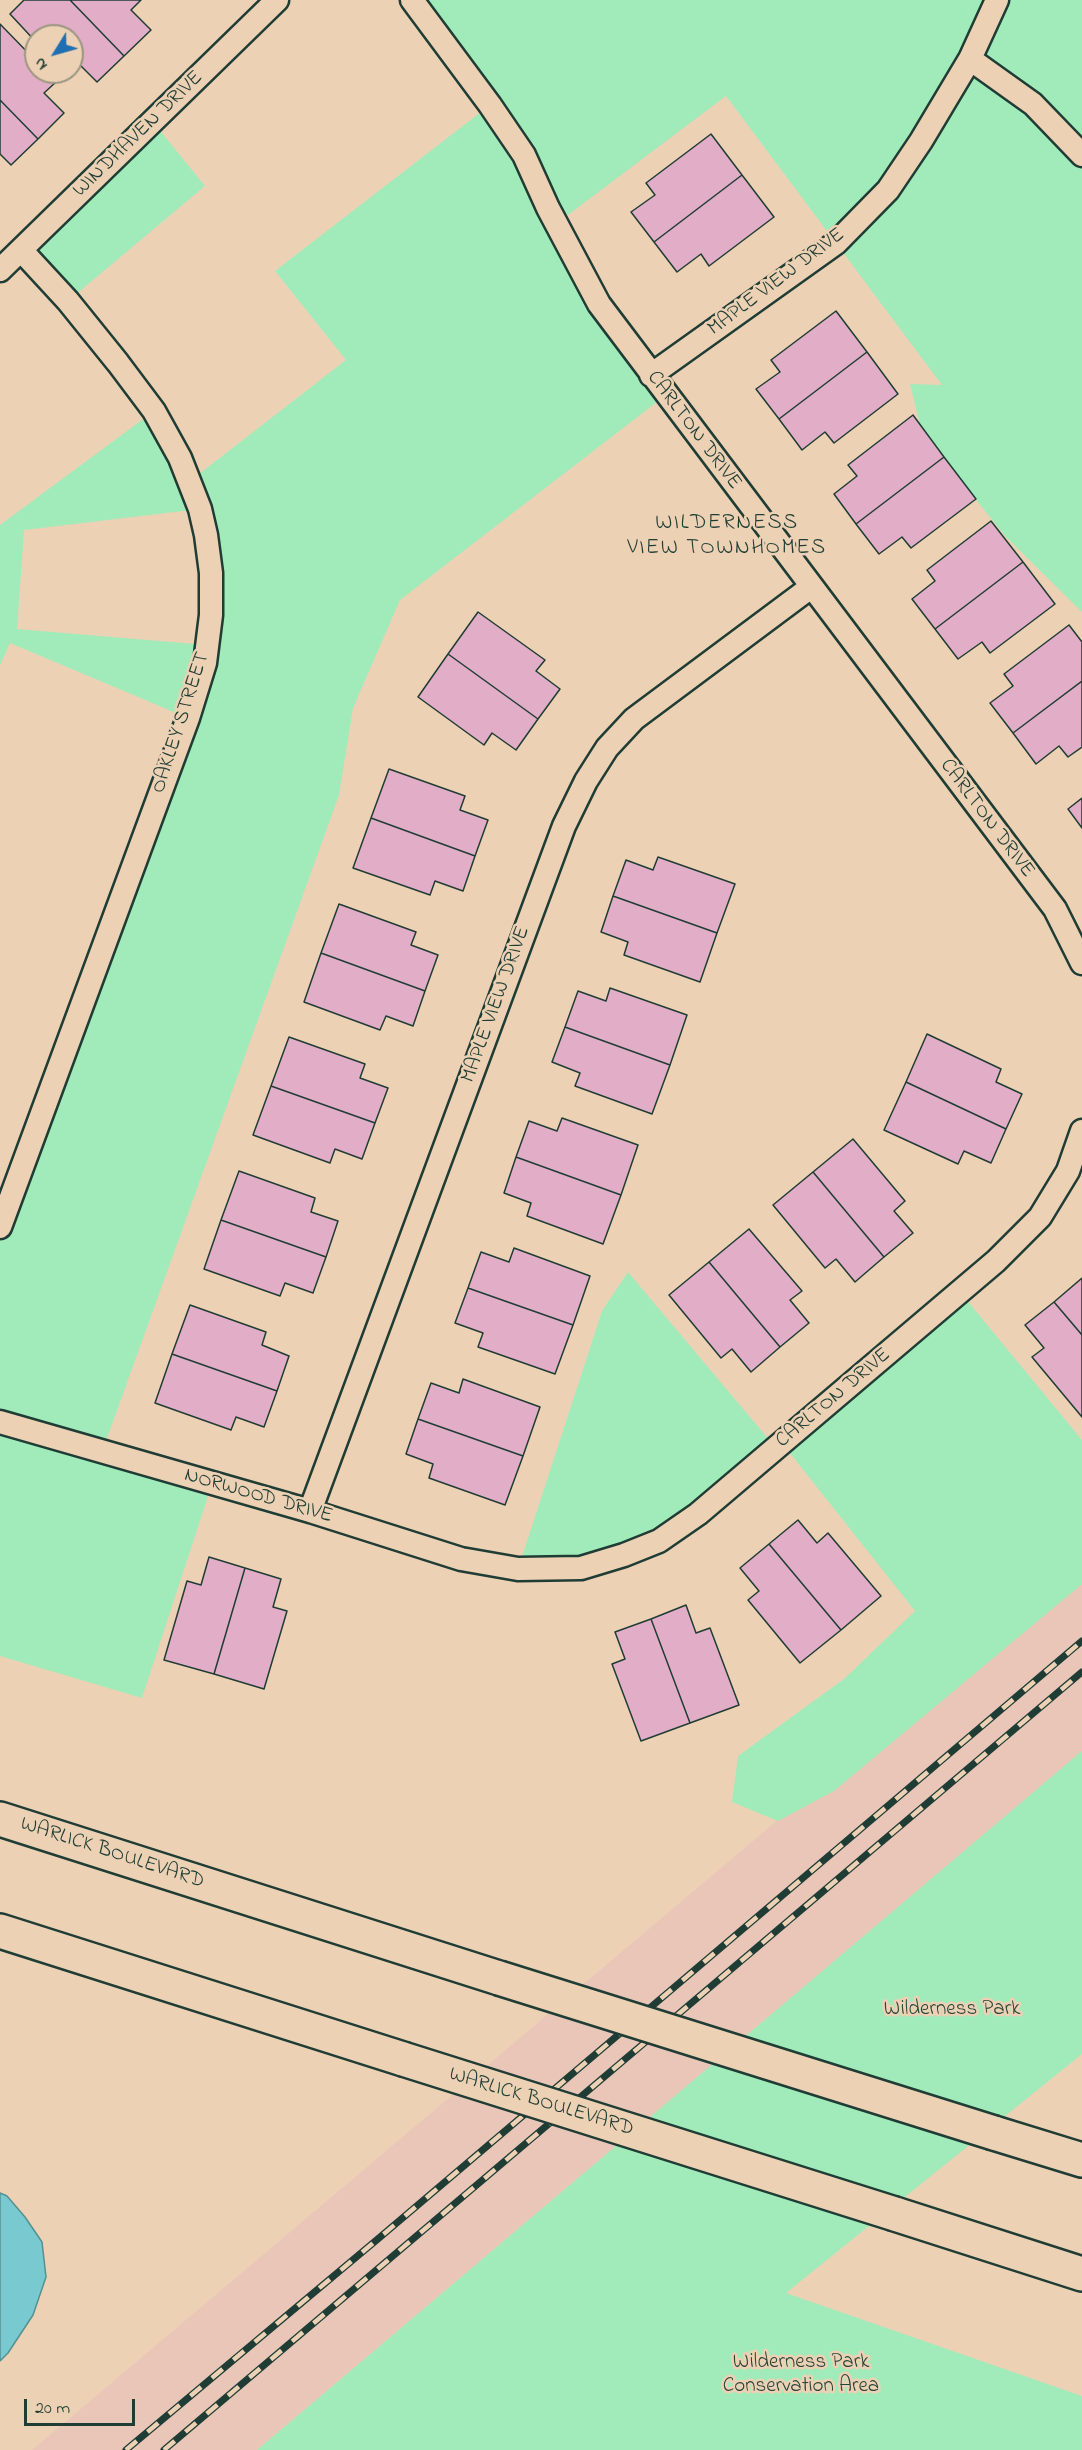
<!DOCTYPE html>
<html>
<head>
<meta charset="utf-8">
<style>
	body { margin:0 }
	#map { position:relative; width:1082px; height:2450px; overflow:hidden; background:#edd1b4; font-family:"Indie Flower",sans-serif }
	canvas { display:block }
	.north { position:absolute; left:24px; top:24px; width:60px; height:60px; box-sizing:border-box; background:#edd1b4; border:2px solid #9b9681; border-radius:50%; rotate:233deg; font-size:16px; font-weight:700; line-height:24px; text-align:center; color:#1f3d34 }
	.north::after { content:''; display:block; margin:auto; width:21px; height:27px; background:#1f6fb2; clip-path:polygon(50% 0,100% 100%,50% 72%,0 100%) }
	.scale { position:absolute; left:24px; top:2399px; width:111px; height:27px; box-sizing:border-box; border:3px solid #1f3d34; border-top:0; padding-left:8px; font-size:18px; line-height:21px; white-space:nowrap; color:#1f3d34; -webkit-text-stroke:4px #edd1b4; paint-order:stroke }
</style>
</head>
<body>
<div id="map">
<canvas width="1082" height="2450"></canvas>
<div class="north">N</div>
<div class="scale">20 m</div>
</div>
<script>
const g = document.querySelector('canvas').getContext('2d');
g.lineJoin = 'round';
function fillPath(path, color) { g.fillStyle = color; g.fill(path, 'evenodd'); }
const poly = rows => new Path2D(rows.map(r => 'M' + r).join(''));
function stroke(path, color, width, dash) { g.strokeStyle = color; g.lineWidth = width; g.lineCap = dash ? 'butt' : 'round'; g.setLineDash(dash || []); g.stroke(path); }
function write(font, color, halo, rows, align = 'center') {
  g.font = font + ' "Indie Flower",sans-serif'; g.lineWidth = 5; g.setLineDash([]); g.textBaseline = 'middle'; g.strokeStyle = halo; g.fillStyle = color; for (const [text, x, y, turn = 0] of rows) {
    g.save(); g.translate(x, y); g.rotate((+turn || 0) * Math.PI / 180); g.textAlign = isNaN(turn) ? turn : align; if (halo) g.strokeText(text, 0, 0); g.fillText(text, 0, 0); g.restore();
  }
}
const built = poly([
	[1082,1563,1082,1752,257,2450,32,2450]
]);
const green = poly([
	[412,0,1082,0,1082,612,1006,537,922,433,910,384,942,385,726,96,556,224,666,395,400,600,353,708,339,795,102,1452,212,1484,142,1698,0,1656,0,1227,188,718,10,643,0,665,0,525,154,411,190,481,346,360,275,271,490,105],
	[200,509,207,645,17,629,24,530],
	[153,122,205,186,68,301,21,250],
	[628,1272,776,1448,624,1555,518,1569,602,1311],
	[960,1292,1082,1440,1082,1584,834,1791,778,1821,732,1802,738,1756,844,1679,915,1611,782,1443],
	[1082,1751,1082,2054,786,2293,1082,2396,1082,2450,257,2450]
]);
const water = poly([
	[0,2193,7,2196,25,2217,42,2242,46,2277,33,2315,8,2353,0,2361,0,2193]
]);
const building = poly([
	[24,0,70,0,124,56,97,82,77,62,72,67,72,36,36,36,36,42,10,14,24,0],
	[70,0,141,0,131,10,151,30,124,56,70,0],
	[0,24,36,61,36,72,46,72,56,82,44,93,64,113,38,139,0,100,0,24],
	[0,100,38,139,11,165,0,154,0,100],
	[711,134,742,175,654,242,631,212,655,195,646,183,711,134],
	[742,175,774,217,709,266,701,254,677,272,654,242,742,175],
	[836,311,867,352,779,419,756,389,780,372,771,360,836,311],
	[867,352,898,394,834,443,825,432,802,450,779,419,867,352],
	[913,415,944,457,856,524,834,494,857,476,848,465,913,415],
	[944,457,976,499,911,548,902,537,879,554,856,524,944,457],
	[991,521,1023,562,935,629,912,599,935,581,927,570,991,521],
	[1023,562,1055,604,990,653,982,642,958,659,935,629,1023,562],
	[478,612,545,660,536,671,560,689,538,719,448,654,478,612],
	[1069,625,1082,642,1082,681,1013,733,990,703,1013,686,1004,674,1069,625],
	[448,654,538,719,516,750,492,733,484,745,418,697,448,654],
	[1082,681,1082,747,1068,757,1059,746,1036,764,1013,733,1082,681],
	[389,769,465,796,460,810,488,820,475,856,371,818,389,769],
	[1082,798,1082,828,1068,809,1082,798],
	[371,818,475,856,463,891,435,881,430,895,353,868,371,818],
	[658,857,735,884,717,933,613,896,626,860,653,870,658,857],
	[613,896,717,933,700,982,624,955,628,942,601,932,613,896],
	[339,904,416,932,411,945,438,955,425,991,321,953,339,904],
	[321,953,425,991,413,1026,386,1016,380,1030,304,1002,321,953],
	[610,988,687,1015,670,1065,565,1027,578,991,606,1001,610,988],
	[565,1027,670,1065,652,1114,575,1086,580,1073,552,1062,565,1027],
	[927,1034,1001,1069,996,1082,1022,1094,1006,1129,906,1082,927,1034],
	[289,1037,365,1064,360,1078,388,1088,375,1123,271,1086,289,1037],
	[906,1082,1006,1129,991,1163,964,1151,958,1164,884,1130,906,1082],
	[271,1086,375,1123,362,1159,335,1149,330,1163,253,1135,271,1086],
	[562,1118,638,1145,621,1195,516,1157,529,1121,557,1131,562,1118],
	[853,1139,905,1201,894,1211,913,1233,884,1257,813,1172,853,1139],
	[516,1157,621,1195,603,1244,527,1216,531,1203,504,1193,516,1157],
	[239,1171,315,1198,311,1212,338,1221,326,1257,221,1220,239,1171],
	[813,1172,884,1257,855,1282,836,1259,825,1268,773,1205,813,1172],
	[221,1220,326,1257,313,1293,285,1283,280,1296,204,1269,221,1220],
	[749,1229,802,1291,790,1300,809,1323,780,1347,709,1262,749,1229],
	[514,1248,590,1276,573,1325,468,1288,481,1252,509,1262,514,1248],
	[709,1262,780,1347,751,1372,732,1349,721,1358,669,1295,709,1262],
	[1082,1278,1082,1335,1054,1302,1082,1278],
	[468,1288,573,1325,555,1374,478,1347,483,1333,455,1323,468,1288],
	[1054,1302,1082,1335,1082,1417,1032,1357,1044,1348,1025,1325,1054,1302],
	[190,1305,266,1332,262,1345,289,1356,277,1391,172,1354,190,1305],
	[172,1354,277,1391,264,1427,236,1417,231,1430,155,1403,172,1354],
	[463,1379,540,1407,523,1456,418,1419,431,1383,459,1393,463,1379],
	[418,1419,523,1456,505,1505,429,1478,433,1464,406,1454,418,1419],
	[798,1520,817,1543,828,1533,881,1596,841,1630,769,1544,798,1520],
	[769,1544,841,1630,800,1663,748,1600,759,1591,740,1568,769,1544],
	[209,1557,245,1568,214,1674,164,1660,187,1581,201,1585,209,1557],
	[245,1568,281,1579,273,1607,287,1611,264,1689,214,1674,245,1568],
	[686,1605,696,1633,710,1628,739,1705,690,1723,651,1619,686,1605],
	[651,1619,690,1723,641,1741,612,1664,625,1659,615,1632,651,1619]
]);
const service = poly([
	[412,0,490,105,524,155,548,208,599,304,1055,909,1082,963],
	[970,59,1033,104,1082,155],
	[0,270,277,0],
	[651,375,836,243,888,190,921,141,970,59,997,0],
	[0,1227,188,718,205,663,211,615,211,573,206,535,200,509,180,458,154,411,118,363,68,301,21,250],
	[0,1422,310,1511,461,1559,518,1569,581,1568,624,1555,659,1541,698,1514,996,1261,1040,1217,1068,1171,1082,1131],
	[310,1511,564,826,586,781,607,748,634,719,811,587]
]);
const primary = poly([
	[0,1819,499,1978],
	[0,1931,403,2059],
	[994,2133,1082,2160],
	[895,2214,1082,2274]
]);
const rail = poly([
	[126,2450,379,2238,1082,1641],
	[164,2450,1082,1672]
]);
const primaryBridge = poly([
	[499,1978,994,2133],
	[403,2059,895,2214]
]);
const streetNames = [
	["WINDHAVEN DRIVE",139,135,-44],
	["MAPLE VIEW DRIVE",777,283,-37],
	["CARLTON DRIVE",693,431,53],
	["OAKLEY STREET",182,723,-72],
	["CARLTON DRIVE",986,819,53],
	["MAPLE VIEW DRIVE",497,1005,-70],
	["CARLTON DRIVE",834,1399,-40],
	["NORWOOD DRIVE",258,1497,16],
	["WARLICK BOULEVARD",112,1854,18],
	["WARLICK BOULEVARD",541,2103,17]
];
const parkNames = [
	["Wilderness Park",952,2011],
	["Wilderness Park",801,2364],
	["Conservation Area",801,2388]
];
const neighbourhoodNames = [
	["WILDERNESS",727,524],
	["VIEW TOWNHOMES",727,549]
];
fillPath(built, '#eac6b9');
fillPath(green, '#a1ebba');
fillPath(water, '#78c9d0');
stroke(water, '#549192', 1.5);
fillPath(building, '#e2adc6');
stroke(building, '#1f3d34', 1.5);
stroke(service, '#1f3d34', 27);
stroke(primary, '#1f3d34', 38);
stroke(service, '#edd1b4', 22);
stroke(primary, '#edd1b4', 33);
stroke(rail, '#1f3d34', 7);
stroke(rail, '#edd1b4', 4.5, [14]);
stroke(primaryBridge, '#1f3d34', 38, []);
stroke(primaryBridge, '#edd1b4', 33);
write('21px', '#1f3d34', '#edd1b4', streetNames);
write('21px', '#26463b', '#edd1b4', parkNames);
g.letterSpacing = '1.5px';
write('22px', '#1f3d34', '#edd1b4', neighbourhoodNames);
g.letterSpacing = '0px';
</script>
</body>
</html>
